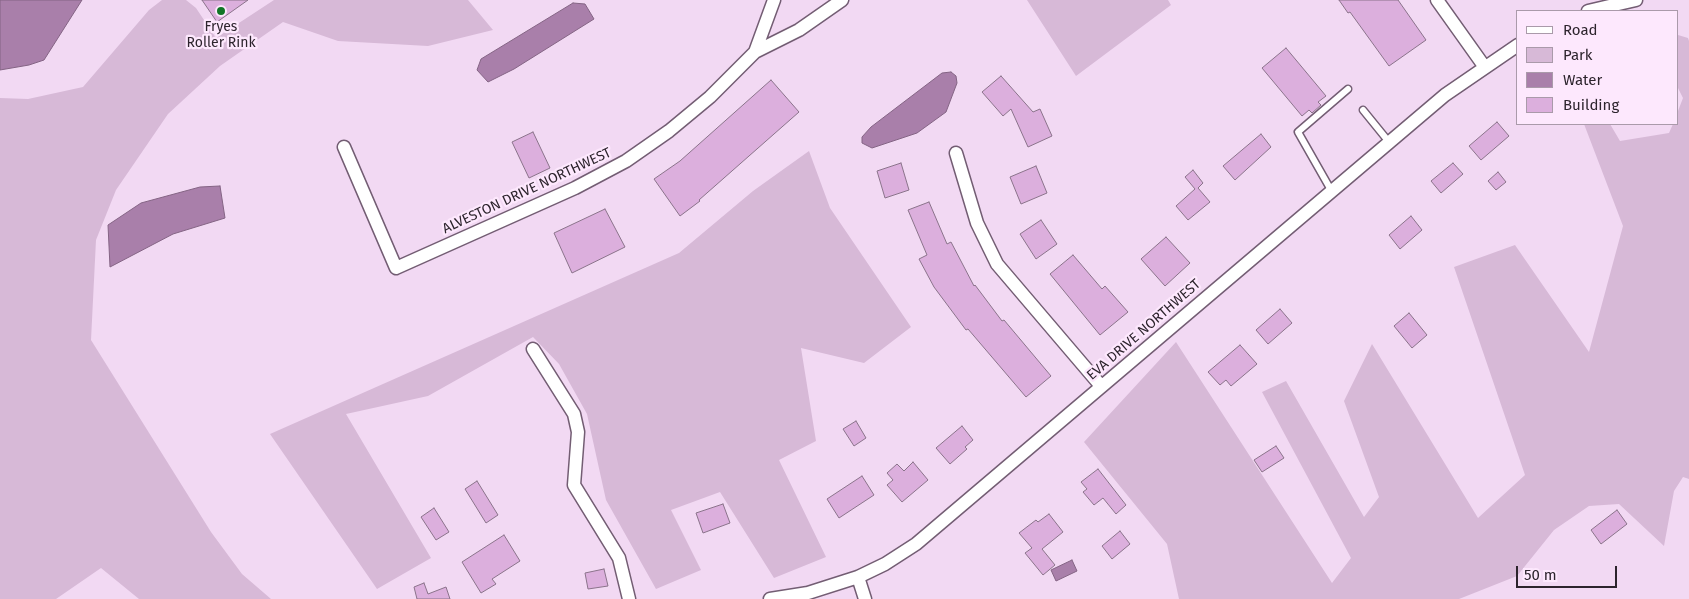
<!DOCTYPE html>
<html>
<head>
<meta charset="utf-8">
<style>
	body { margin:0 }
	#map { position:relative; width:1689px; height:599px; overflow:hidden; background:#f2d9f3; font-family:"Fira Sans",sans-serif }
	canvas { display:block }
	.legend { position:absolute; left:1516px; top:10px; width:162px; height:115px; box-sizing:border-box; background:#fde8fd; border:1px solid #aa9aaa; margin:0; padding:6px 9px; list-style:none; font-size:15px; color:#2d242d }
	.legend li { display:flex; align-items:center; gap:10px; height:25px }
	.legend b { width:25px; border:1px solid #aa9aaa }
	.scale { position:absolute; left:1516px; top:566px; width:101px; height:22px; box-sizing:border-box; border:2px solid #2d242d; border-top:0; padding-left:6px; font-size:15px; line-height:18px; white-space:nowrap; color:#2d242d; -webkit-text-stroke:4px #fde8fd; paint-order:stroke }
</style>
</head>
<body>
<div id="map">
<canvas width="1689" height="599"></canvas>
<ul class="legend">
<li><b style="height:6px;background:#fff"></b>Road</li>
<li><b style="height:14px;background:#d7b9d7"></b>Park</li>
<li><b style="height:14px;background:#a97faa"></b>Water</li>
<li><b style="height:14px;background:#dcafdd"></b>Building</li>
</ul>
<div class="scale">50 m</div>
</div>
<script>
const g = document.querySelector('canvas').getContext('2d');
g.lineJoin = 'round';
function fillPath(path, color) { g.fillStyle = color; g.fill(path, 'evenodd'); }
const poly = rows => new Path2D(rows.map(r => 'M' + r).join(''));
function stroke(path, color, width, dash) { g.strokeStyle = color; g.lineWidth = width; g.lineCap = dash ? 'butt' : 'round'; g.setLineDash(dash || []); g.stroke(path); }
function write(font, color, halo, rows, align = 'center') {
  g.font = font + ' "Fira Sans",sans-serif'; g.lineWidth = 4.5; g.setLineDash([]); g.textBaseline = 'middle'; g.strokeStyle = halo; g.fillStyle = color; for (const [text, x, y, turn = 0] of rows) {
    g.save(); g.translate(x, y); g.rotate((+turn || 0) * Math.PI / 180); g.textAlign = isNaN(turn) ? turn : align; if (halo) g.strokeText(text, 0, 0); g.fillText(text, 0, 0); g.restore();
  }
}
const green = poly([
	[162,0,186,0,196,8,216,38,274,0,468,0,493,30,428,46,338,41,283,22,220,66,168,114,116,190,96,240,91,340,211,532,242,574,271,599,139,599,101,568,56,599,0,599,0,98,28,99,83,87,149,10],
	[1027,0,1168,0,1171,5,1076,76],
	[1678,35,1688,38,1689,41,1689,479,1683,477,1674,491,1664,546,1619,504,1589,506,1554,530,1517,576,1459,599,1179,599,1167,544,1084,442,1176,342,1332,583,1351,558,1262,392,1286,381,1364,517,1379,497,1344,401,1372,344,1478,518,1525,475,1454,267,1515,245,1589,352,1623,226,1584,124,1610,124,1620,141,1669,133,1673,124,1678,124,1678,111,1683,98,1678,88],
	[809,151,830,208,911,327,864,363,801,348,816,441,779,460,826,557,774,578,720,492,671,510,701,570,656,589,606,500,587,414,559,364,533,337,428,396,346,414,431,558,377,589,270,434,679,253,753,191]
]);
const water = poly([
	[0,0,82,0,44,60,29,65,0,70,0,0],
	[573,3,585,4,594,19,514,69,488,82,477,70,481,59,573,3],
	[951,72,956,76,957,83,946,112,917,133,872,148,862,143,862,137,871,127,942,73,951,72],
	[220,186,225,218,173,234,110,267,108,225,141,203,200,187,220,186],
	[1072,560,1077,571,1056,581,1051,570,1072,560]
]);
const building = poly([
	[202,0,248,0,217,22,202,0],
	[1339,0,1398,0,1426,40,1389,66,1350,12,1348,13,1339,0],
	[1286,48,1326,96,1318,102,1321,105,1312,113,1309,110,1302,116,1262,68,1286,48],
	[1001,76,1033,112,1040,109,1052,136,1028,147,1011,109,1003,116,982,92,1001,76],
	[771,80,799,112,699,200,700,201,680,216,654,179,680,161,771,80],
	[1497,122,1509,136,1481,160,1469,146,1497,122],
	[533,132,550,168,529,178,512,142,533,132],
	[1261,134,1271,147,1235,180,1223,166,1261,134],
	[901,163,909,190,885,198,877,171,901,163],
	[1453,163,1463,174,1441,193,1431,181,1453,163],
	[1036,166,1047,193,1021,204,1010,177,1036,166],
	[1193,170,1203,183,1198,188,1210,202,1188,220,1176,206,1195,189,1185,177,1193,170],
	[1498,172,1506,182,1496,190,1488,181,1498,172],
	[929,202,947,244,951,242,974,286,975,285,1002,321,1004,320,1051,376,1026,397,968,329,966,330,934,287,919,259,927,255,908,210,929,202],
	[605,209,625,247,572,273,554,233,605,209],
	[1411,216,1422,230,1400,249,1389,235,1411,216],
	[1041,220,1057,244,1036,259,1020,234,1041,220],
	[1166,237,1190,263,1165,286,1141,259,1166,237],
	[1073,255,1102,289,1105,286,1128,312,1100,335,1050,274,1073,255],
	[1280,309,1292,323,1268,344,1256,330,1280,309],
	[1409,313,1427,335,1412,348,1394,326,1409,313],
	[1240,345,1257,364,1231,386,1226,380,1220,385,1208,372,1240,345],
	[856,421,866,438,854,446,843,429,856,421],
	[962,426,973,440,965,447,967,449,950,464,936,448,962,426],
	[1276,446,1284,458,1262,472,1254,460,1276,446],
	[913,462,928,480,902,502,887,485,893,480,887,473,897,464,904,471,913,462],
	[1098,469,1126,505,1116,514,1103,498,1094,505,1083,492,1087,489,1081,482,1098,469],
	[862,476,874,495,839,518,827,499,862,476],
	[477,481,498,515,486,523,465,489,477,481],
	[723,504,730,523,703,533,696,513,723,504],
	[434,508,449,532,436,540,421,517,434,508],
	[1617,510,1627,524,1601,544,1591,530,1617,510],
	[1049,514,1063,532,1042,549,1055,565,1043,575,1025,553,1032,548,1019,533,1036,520,1038,522,1049,514],
	[1120,531,1130,544,1112,559,1102,546,1120,531],
	[504,535,520,561,492,579,496,584,481,593,462,562,504,535],
	[604,569,608,586,588,589,585,573,604,569],
	[424,583,428,594,446,587,450,599,417,599,414,587,424,583]
]);
const lane = poly([
	[1363,110,1389,142],
	[1331,190,1298,132,1348,89]
]);
const street = poly([
	[1437,0,1484,66],
	[1588,11,1636,0],
	[755,52,774,0],
	[344,147,396,268,575,188,626,161,669,131,710,97,755,52,799,30,842,0],
	[956,153,977,223,997,264,1101,386],
	[533,349,574,414,578,432,574,485,619,558,629,599],
	[858,577,865,599],
	[770,599,808,593,858,577,885,564,916,544,1445,95,1518,45]
]);
const markers = [
	[221,11,5,"#107526"]
];
const poiNames = [
	["Fryes",221,27],
	["Roller Rink",221,43]
];
const streetNames = [
	["ALVESTON DRIVE NORTHWEST",527,191,-25],
	["EVA DRIVE NORTHWEST",1144,330,-41]
];
fillPath(green, '#d7b9d7');
fillPath(water, '#a97faa');
stroke(water, '#846484', 1);
fillPath(building, '#dcafdd');
stroke(building, '#8a738a', 1);
stroke(lane, '#735d73', 9);
stroke(street, '#735d73', 15);
stroke(lane, '#fff', 6);
stroke(street, '#fff', 12);
for (const [x, y, r, color] of markers) { const dot = new Path2D(); dot.arc(x, y, r, 0, 2 * Math.PI); g.fillStyle = color; g.fill(dot); stroke(dot, '#fde8fd', 2); }
write('14px', '#2d242d', '#fde8fd', poiNames);
write('14px', '#2d242d', '#fde8fd', streetNames);
</script>
</body>
</html>
